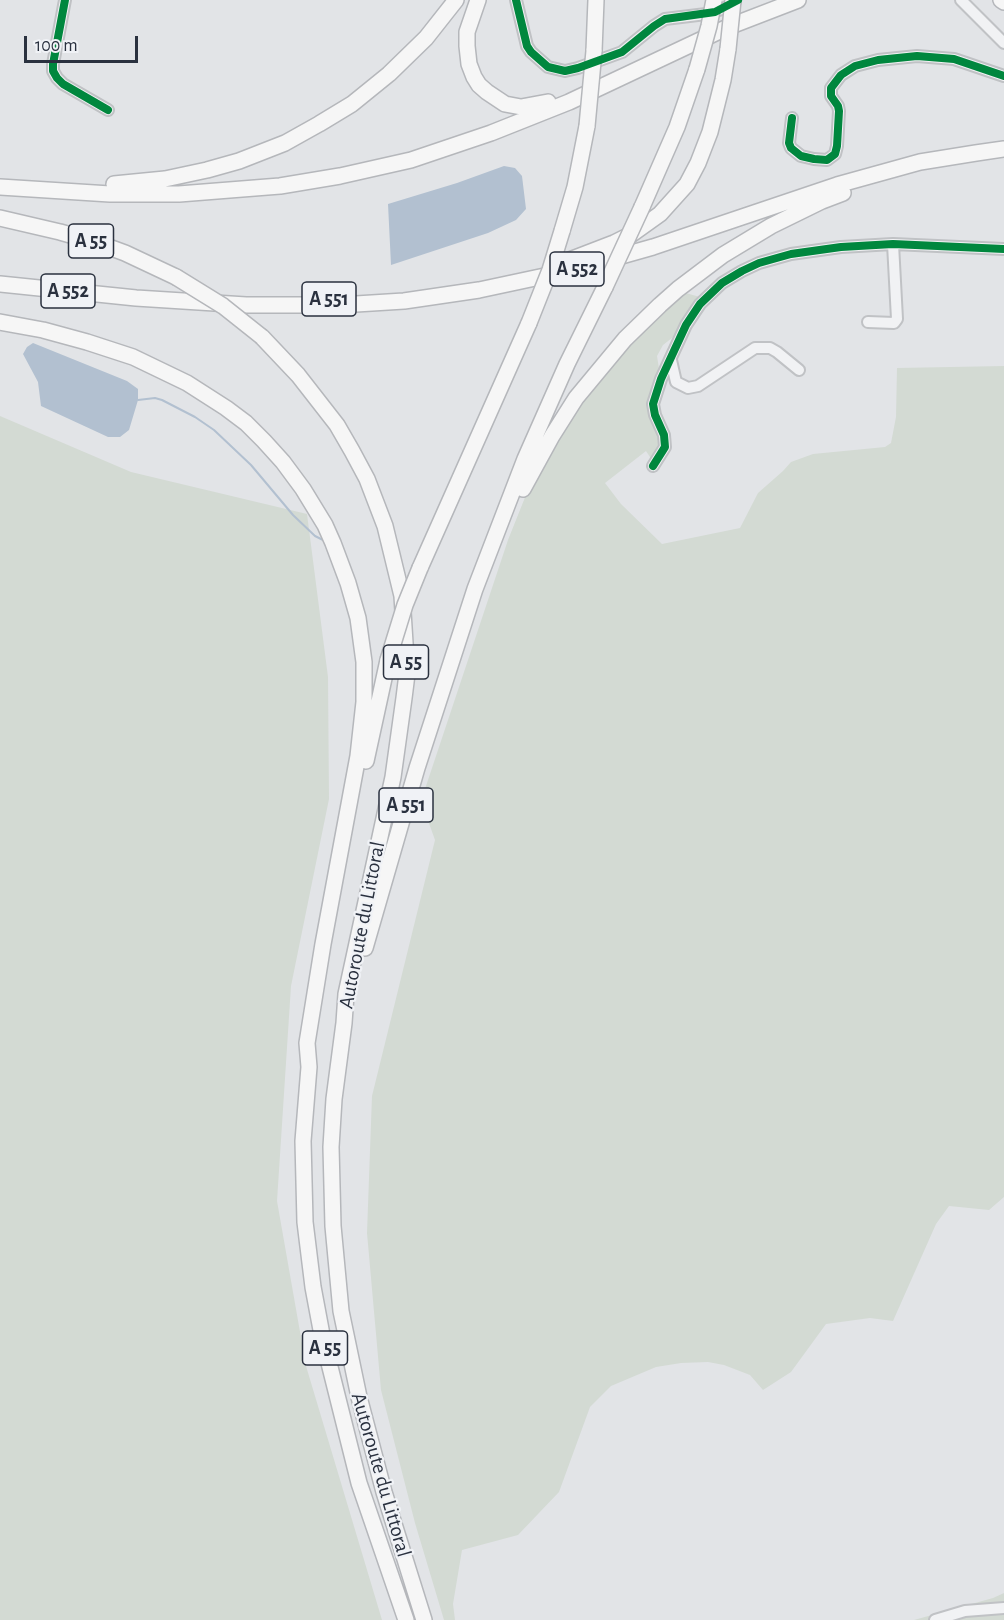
<!DOCTYPE html>
<html>
<head>
<meta charset="utf-8">
<style>
	body { margin:0 }
	#map { position:relative; width:1004px; height:1620px; overflow:hidden; background:#e2e4e7; font-family:"Alegreya Sans",sans-serif }
	canvas { display:block }
	.scale { position:absolute; left:24px; top:36px; width:114px; height:27px; box-sizing:border-box; border:3px solid #2a313f; border-top:0; padding-left:8px; font-size:18px; line-height:21px; white-space:nowrap; color:#2a313f; -webkit-text-stroke:4px #f0f2f6; paint-order:stroke }
</style>
</head>
<body>
<div id="map">
<canvas width="1004" height="1620"></canvas>
<div class="scale">100 m</div>
</div>
<script>
const g = document.querySelector('canvas').getContext('2d');
g.lineJoin = 'round';
function fillPath(path, color) { g.fillStyle = color; g.fill(path, 'evenodd'); }
const poly = rows => new Path2D(rows.map(r => 'M' + r).join(''));
function stroke(path, color, width, dash) { g.strokeStyle = color; g.lineWidth = width; g.lineCap = dash ? 'butt' : 'round'; g.setLineDash(dash || []); g.stroke(path); }
function write(font, color, halo, rows, align = 'center') {
  g.font = font + ' "Alegreya Sans",sans-serif'; g.lineWidth = 4.5; g.setLineDash([]); g.textBaseline = 'middle'; g.strokeStyle = halo; g.fillStyle = color; for (const [text, x, y, turn = 0] of rows) {
    g.save(); g.translate(x, y); g.rotate((+turn || 0) * Math.PI / 180); g.textAlign = isNaN(turn) ? turn : align; if (halo) g.strokeText(text, 0, 0); g.fillText(text, 0, 0); g.restore();
  }
}
const green = poly([
	[682,292,700,297,677,334,663,345,657,356,660,375,652,396,663,444,652,460,646,451,605,483,621,504,662,544,740,528,758,493,783,471,791,462,813,454,885,447,891,443,896,417,897,368,1004,366,1004,1197,989,1210,949,1206,936,1224,893,1321,870,1318,826,1324,791,1372,763,1390,750,1375,724,1365,708,1362,681,1363,656,1367,611,1386,590,1407,559,1492,518,1535,462,1550,453,1604,455,1620,444,1620,415,1523,381,1390,367,1233,372,1096,435,840,421,801,508,540,530,485,560,435,584,400,635,338],
	[0,416,131,472,307,514,328,677,329,799,291,986,277,1201,306,1366,382,1620,0,1620],
	[1004,1593,1004,1620,914,1620,993,1598]
]);
const water = poly([
	[504,166,515,168,522,176,526,209,516,220,488,233,391,265,388,204,457,183],
	[33,343,127,381,138,389,138,400,129,430,120,437,108,437,41,406,38,382,23,354,27,347]
]);
const stream = poly([
	[138,400,155,398,162,400,195,417,214,430,251,465,293,515,315,536,323,540]
]);
const minor = poly([
	[65,0,53,64,53,71,57,78,63,84,108,110],
	[516,0,527,46,531,52,548,67,565,71,578,68,622,52,654,26,665,19,706,14,725,8,735,2],
	[961,0,1004,43],
	[792,118,789,143,791,148,801,156,814,159,827,160,835,154,837,146,839,111,838,106,831,96,831,88,841,75,855,66,878,60,917,56,954,59,1004,76],
	[868,322,894,323,897,319,893,244],
	[671,360,676,382,688,388,698,386,755,348,770,348,777,352,799,370],
	[653,466,665,447,664,435,655,415,653,404,661,379,686,325,700,304,722,283,742,271,759,263,791,254,841,247,893,244,1004,249],
	[935,1620,965,1611,1004,1608]
]);
const highway = poly([
	[478,0,467,32,467,46,469,64,474,77,479,85,487,92,505,104,521,107,548,102],
	[1001,0,1004,2],
	[594,51,596,0],
	[114,184,165,179,207,170,239,161,285,143,319,124,352,104,389,74,426,38,456,0],
	[0,187,110,194,179,194,280,186,340,176,411,160,491,133,569,102,728,27,798,0],
	[642,207,677,127,697,69],
	[0,218,60,232,95,242,125,253,176,277],
	[562,231,575,187,587,126],
	[562,263,614,243,632,234,660,214,687,184,698,163,710,132,723,80,728,49],
	[0,284,136,298,246,305,340,305,404,301,479,290,568,271,653,247,837,185,920,162,976,153,1004,149],
	[0,322,43,330,87,342,133,357,187,383,226,408,246,423,264,441,283,462,303,489,325,525,333,543,348,583,358,618,364,662,364,702,358,756,323,944,307,1043,309,1067,303,1141,305,1222,313,1287,322,1335,359,1483,406,1620],
	[262,337,298,375,337,425,352,451,367,479,385,526,402,596,407,674,404,698,393,777,346,994,344,1023,334,1099,331,1147,333,1226,341,1311,359,1397,384,1492,424,1620],
	[523,489,552,436,576,398,625,339,660,305,678,289,723,255,771,226,822,201,843,193],
	[420,568,529,323],
	[366,761,388,660],
	[365,948,417,768,475,589,525,459,567,364,605,287]
]);
const highwayBridge = poly([
	[728,49,733,0],
	[697,69,709,26,714,0],
	[587,126,594,51],
	[176,277,223,306,262,337],
	[605,287,642,207],
	[529,323,550,270,562,231],
	[388,660,405,605,420,568]
]);
const cycleway = poly([
	[65,0,53,64,53,71,57,78,63,84,108,110],
	[516,0,527,46,531,52,548,67,565,71,578,68,622,52,654,26,665,19,715,12,738,0],
	[792,118,789,143,791,148,801,156,814,159,827,160,835,154,837,146,839,111,838,106,831,96,831,88,841,75,855,66,878,60,917,56,954,59,1004,76],
	[653,466,665,447,664,435,655,415,653,404,661,379,686,325,700,304,722,283,742,271,759,263,791,254,841,247,893,244,1004,249]
]);
const shields = [
	[91,241,45],
	[577,269,54],
	[68,291,54],
	[329,299,54],
	[406,662,45],
	[406,805,54],
	[325,1348,45]
];
const shieldNames = [
	["A 55",91,241],
	["A 552",577,269],
	["A 552",68,291],
	["A 551",329,299],
	["A 55",406,662],
	["A 551",406,805],
	["A 55",325,1348]
];
const streetNames = [
	["Autoroute du Littoral",362,925,-79],
	["Autoroute du Littoral",381,1475,74]
];
fillPath(green, '#d3dad3');
fillPath(water, '#b2c0d0');
stroke(stream, '#b2c0d0', 2);
stroke(minor, '#c0c2c5', 14);
stroke(highway, '#b5b7bb', 18);
stroke(minor, '#f1f2f4', 10);
stroke(highway, '#f6f6f6', 15);
stroke(highwayBridge, '#b5b7bb', 18, []);
stroke(highwayBridge, '#f6f6f6', 15);
stroke(cycleway, '#00873e', 8);
for (const [x, y, w] of shields) { const box = new Path2D(); box.roundRect(x - w / 2, y - 17, w, 34, 4.5); g.fillStyle = '#f0f2f6'; g.fill(box); stroke(box, '#2a313f', 1.5); }
write('bold 20px', '#2a313f', null, shieldNames);
write('21px', '#2a313f', '#f0f2f6', streetNames);
</script>
</body>
</html>
